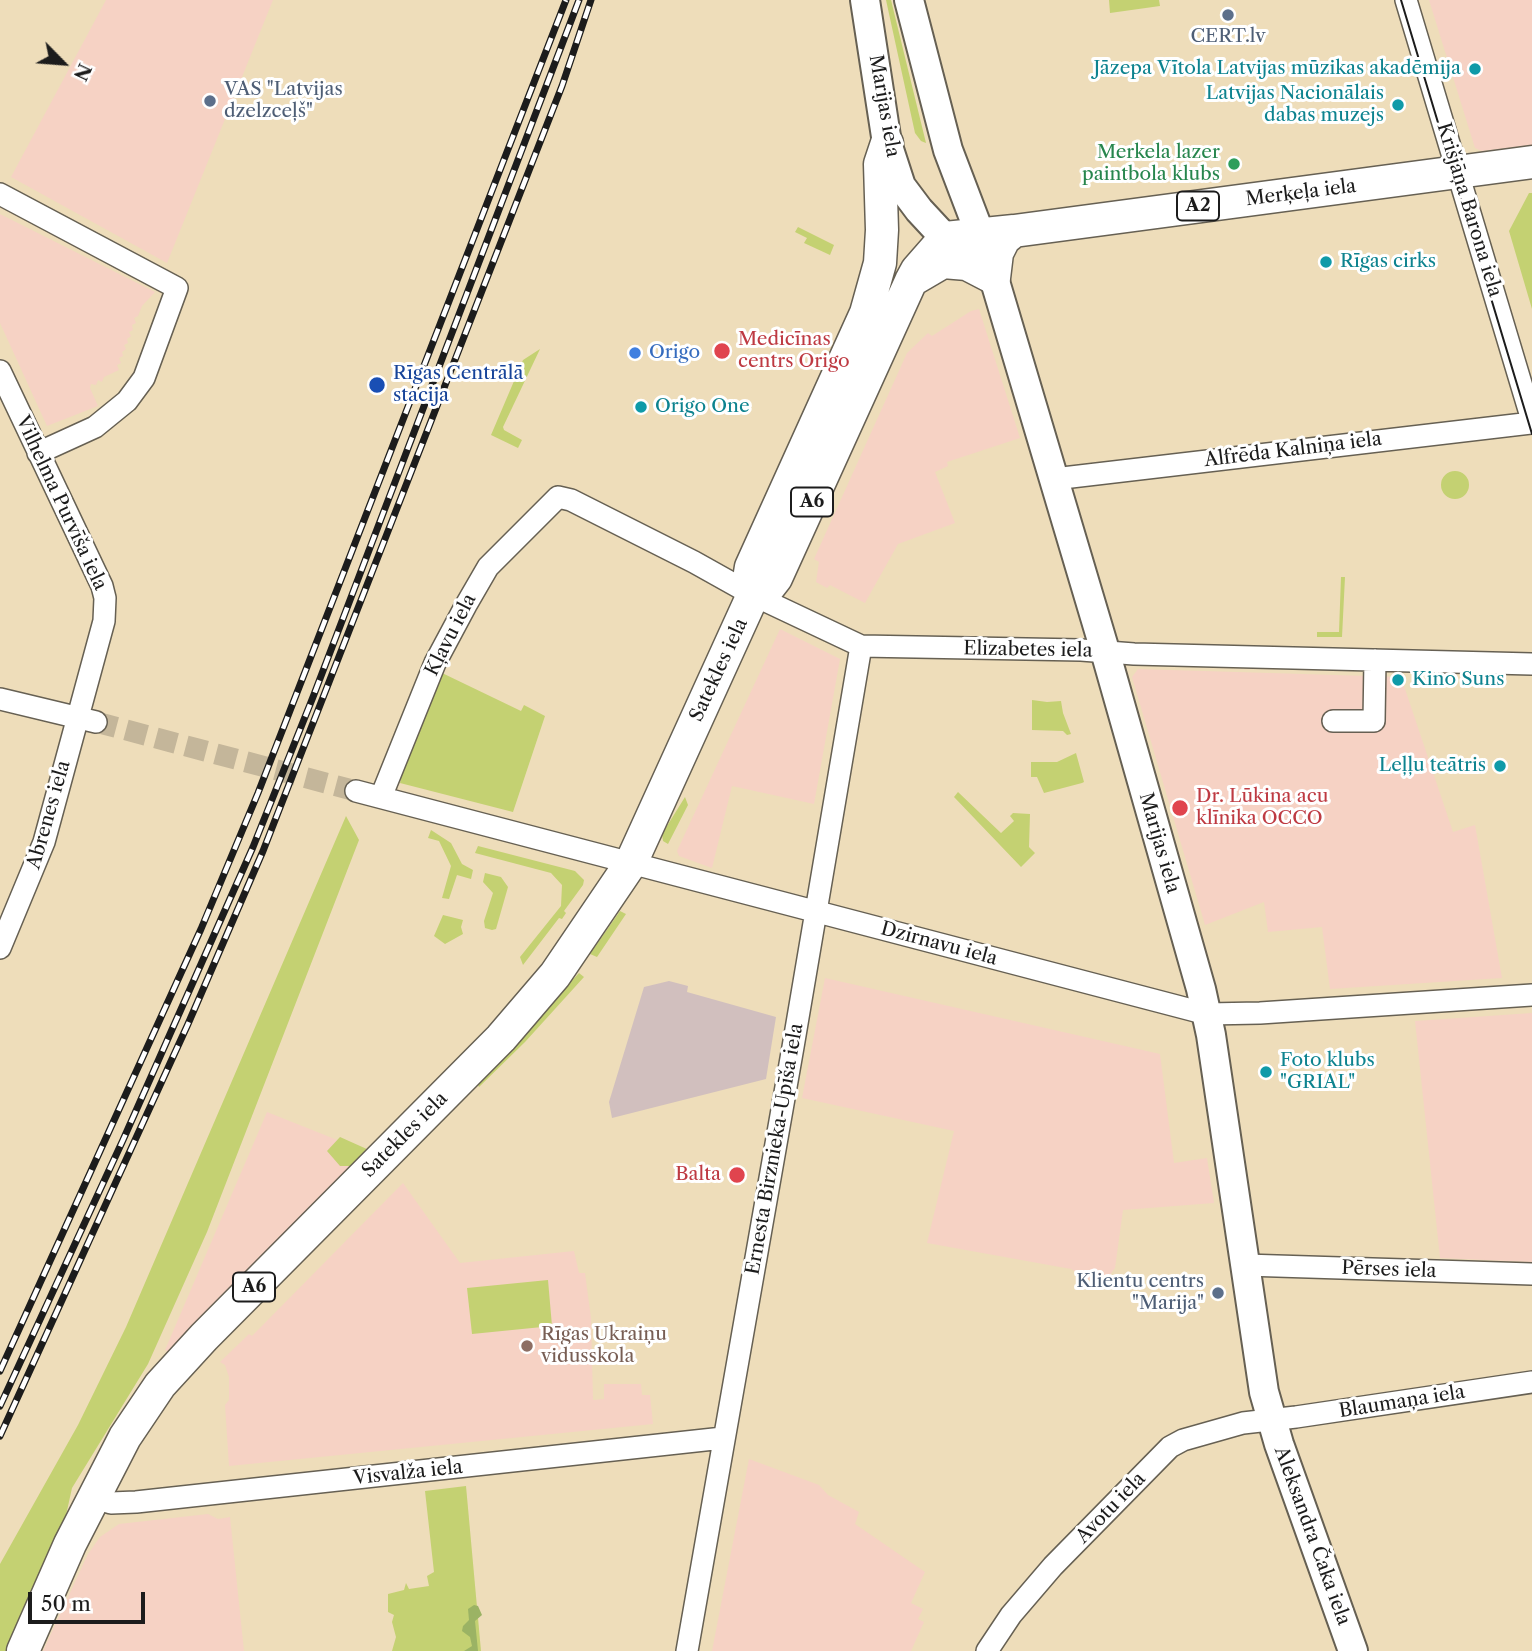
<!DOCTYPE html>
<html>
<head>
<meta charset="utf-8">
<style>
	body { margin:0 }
	#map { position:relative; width:1532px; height:1651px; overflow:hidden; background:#eeddba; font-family:"Libre Caslon Text",serif }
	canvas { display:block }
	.north { position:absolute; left:28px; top:28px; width:70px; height:70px; -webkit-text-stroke:5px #fff; paint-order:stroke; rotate:115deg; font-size:19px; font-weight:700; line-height:28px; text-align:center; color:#1c1c1c }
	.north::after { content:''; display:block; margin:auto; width:24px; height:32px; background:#1c1c1c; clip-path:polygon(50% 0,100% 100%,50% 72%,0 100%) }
	.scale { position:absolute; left:28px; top:1592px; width:117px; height:32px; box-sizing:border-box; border:4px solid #1c1c1c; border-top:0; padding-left:9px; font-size:21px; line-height:24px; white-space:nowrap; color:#1c1c1c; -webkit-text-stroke:5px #fff; paint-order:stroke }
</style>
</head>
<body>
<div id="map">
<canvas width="1532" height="1651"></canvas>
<div class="north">N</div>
<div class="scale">50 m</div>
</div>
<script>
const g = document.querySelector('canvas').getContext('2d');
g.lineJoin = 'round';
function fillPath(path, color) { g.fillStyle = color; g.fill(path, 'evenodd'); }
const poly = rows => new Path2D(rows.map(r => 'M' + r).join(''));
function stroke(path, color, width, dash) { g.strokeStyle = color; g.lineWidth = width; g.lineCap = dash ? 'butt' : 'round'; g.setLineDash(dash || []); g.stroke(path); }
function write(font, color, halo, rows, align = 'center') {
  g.font = font + ' "Libre Caslon Text",serif'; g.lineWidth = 6; g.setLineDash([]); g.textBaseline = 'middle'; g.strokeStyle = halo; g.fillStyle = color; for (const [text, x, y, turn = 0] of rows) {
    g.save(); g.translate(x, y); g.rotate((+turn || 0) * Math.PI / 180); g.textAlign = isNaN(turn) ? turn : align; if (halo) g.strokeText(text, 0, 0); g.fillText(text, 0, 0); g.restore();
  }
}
const built = poly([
	[106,0,273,0,167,263,11,177],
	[1429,0,1532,0,1532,145,1482,151,1475,148],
	[0,214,155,292,142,306,138,316,134,318,136,323,132,325,133,330,129,332,131,336,127,339,128,343,124,345,126,349,122,352,123,356,119,358,121,363,117,365,119,370,104,377,102,382,98,380,96,385,91,384,90,388,98,406,47,426,0,323],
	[979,309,1020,438,947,462,948,466,935,472,955,523,898,544,865,603,830,585,827,588,816,582,819,562,814,559,907,353,928,333,932,336,971,311],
	[780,629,840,659,814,804,732,786,712,868,679,856,677,851],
	[1138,669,1401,677,1453,832,1475,825,1502,978,1330,989,1322,927,1268,932,1264,902,1205,925,1132,677],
	[825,978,1160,1054,1174,1163,1207,1158,1214,1203,1123,1210,1115,1268,1101,1287,1071,1269,927,1243,954,1131,802,1098],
	[1532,1013,1532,1262,1440,1258,1415,1021],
	[267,1112,370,1153,170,1353,165,1350],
	[403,1183,460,1263,574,1251,579,1273,585,1273,591,1318,593,1400,604,1399,604,1384,641,1384,642,1395,650,1395,653,1424,229,1466,225,1405,229,1400,229,1377,225,1365,220,1362,249,1334,252,1336],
	[749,1459,819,1485,828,1495,859,1512,855,1524,925,1572,911,1603,923,1609,918,1619,924,1622,911,1651,712,1651],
	[208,1514,218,1519,230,1517,244,1651,43,1651,88,1554,100,1537,119,1524]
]);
const industrial = poly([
	[669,981,688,986,687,992,776,1017,766,1079,612,1118,609,1102,644,987]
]);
const green = poly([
	[886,0,891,0,926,143,921,141,915,133],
	[1109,0,1159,0,1160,6,1110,13],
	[1529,193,1532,193,1532,309,1509,231],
	[798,227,834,245,830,255,804,243,807,238,795,232],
	[540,349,503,427,504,430,522,440,518,448,491,435,523,360],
	'1441 485a14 14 0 1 1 28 0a14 14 0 1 1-28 0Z',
	[1341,577,1345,577,1342,637,1317,637,1317,632,1339,632],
	[440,672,521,711,524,705,545,716,513,812,400,783,405,761],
	[1032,700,1047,702,1061,701,1063,713,1071,734,1067,735,1063,731,1032,730],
	[1076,753,1084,782,1082,783,1044,793,1037,777,1031,777,1031,762,1057,762],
	[958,792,1001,833,1014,821,1010,816,1013,813,1030,814,1029,847,1035,853,1021,867,954,797],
	[685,797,688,805,668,844,663,841,662,834],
	[346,816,359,840,207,1232,148,1364,72,1488,63,1529,8,1651,0,1651,0,1564,78,1425,126,1327],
	[431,830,451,843,462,864,473,870,471,879,457,875,449,899,442,898,451,866,439,841,428,838],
	[478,846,575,871,584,880,583,885,564,911,566,913,562,919,559,918,523,965,520,957,561,906,562,885,551,873,475,853],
	[485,873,501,877,508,887,496,929,492,930,485,928,484,921,493,893,483,882],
	[620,911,626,914,597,957,590,954],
	[443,915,463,920,461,927,463,934,445,944,434,936],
	[579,973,584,977,525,1042,479,1087,477,1083],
	[340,1137,369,1150,354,1166,340,1166,327,1151],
	[548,1280,552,1326,472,1334,467,1288],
	[466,1486,481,1651,392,1651,396,1637,392,1622,394,1615,388,1612,388,1594,404,1590,406,1583,409,1589,429,1586,427,1576,434,1572,425,1491]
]);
const forest = poly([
	[474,1605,478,1606,482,1615,475,1621,478,1651,464,1651,472,1646,470,1637,462,1631,463,1626,469,1620,468,1609]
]);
const minorTunnel = poly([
	[96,722,356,791]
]);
const minor = poly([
	[1406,0,1532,420],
	[0,194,177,288,144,378,127,401,95,427,38,453],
	[0,371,102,586,105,598,104,621,44,842,0,948],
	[1054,479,1532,423],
	[0,699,96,722],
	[1333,721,1374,721,1375,660],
	[356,791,1207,1014,1260,1013,1532,995],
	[381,797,435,663,466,605,488,567,558,497,571,500,694,562,753,595,861,646,1081,650,1134,654,1532,664],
	[1245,1265,1532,1274],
	[94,1498,111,1503,136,1502,723,1438],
	[687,1651,793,1047,861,646],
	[987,1651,1011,1615,1053,1566,1170,1447,1183,1440,1243,1423,1296,1417,1532,1382]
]);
const major = poly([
	[865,0,887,143,901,186,919,210,945,238,962,252],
	[909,0,948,150,980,234,994,278,1103,644,1201,989,1211,1035,1264,1392,1279,1444,1353,1651]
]);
const highway = poly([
	[914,279,943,262,967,264,994,278,997,253,1004,239,1014,231],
	[753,595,769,587,776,578,911,281,917,270,945,238,1014,231,1532,162],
	[23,1651,70,1544,125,1437,160,1385,204,1337,501,1038,555,975,631,863,753,595,750,573,751,567,866,313,880,263,882,230,880,164,887,143]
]);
const tram = poly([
	[1401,0,1532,434]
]);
const rail = poly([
	[0,1371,201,929,258,793,566,0],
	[0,1406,123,1140,253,847,313,697,579,0],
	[0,1436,188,1024,263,851,562,86,591,0]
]);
const markers = [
	[1228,15,7,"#5c6f8a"],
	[1475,69,7,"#0f9aa8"],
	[210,101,7,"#5c6f8a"],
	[1398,105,7,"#0f9aa8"],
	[1234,164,7,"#2e9e5b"],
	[1326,262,7,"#0f9aa8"],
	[722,351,9,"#e0444e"],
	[635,353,7,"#3f7fe0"],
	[377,385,9,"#1a4fb4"],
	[641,407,7,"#0f9aa8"],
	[1398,680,7,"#0f9aa8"],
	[1500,766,7,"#0f9aa8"],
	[1180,808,9,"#e0444e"],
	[1266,1072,7,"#0f9aa8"],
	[737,1175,9,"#e0444e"],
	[1218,1293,7,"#5c6f8a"],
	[527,1346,7,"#8d6e63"]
];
const shields = [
	[1198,206,42],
	[812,502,42],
	[254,1287,42]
];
const shieldNames = [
	["A2",1198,206],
	["A6",812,502],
	["A6",254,1287]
];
const serviceNames = [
	["CERT.lv",1228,37],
	["VAS \"Latvijas",224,90,"left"],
	["dzelzceļš\"",224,112,"left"],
	["Klientu centrs",1204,1282,"right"],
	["\"Marija\"",1204,1304,"right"]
];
const cultureNames = [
	["Jāzepa Vītola Latvijas mūzikas akadēmija",1461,69,"right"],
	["Latvijas Nacionālais",1384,94,"right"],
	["dabas muzejs",1384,116,"right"],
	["Rīgas cirks",1340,262],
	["Origo One",655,407],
	["Kino Suns",1412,680],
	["Leļļu teātris",1486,766,"right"],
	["Foto klubs",1280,1061],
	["\"GRIAL\"",1280,1083]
];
const streetNames = [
	["Marijas iela",884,106,80],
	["Merķeļa iela",1301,193,-7],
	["Krišjāņa Barona iela",1469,210,73],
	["Alfrēda Kalniņa iela",1293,450,-7],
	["Vilhelma Purvīša iela",61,503,65],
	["Kļavu iela",451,635,-63],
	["Elizabetes iela",1028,650,1],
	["Satekles iela",719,670,-65],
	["Abrenes iela",49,815,-74],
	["Marijas iela",1159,843,74],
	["Dzirnavu iela",939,944,15],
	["Satekles iela",405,1135,-45],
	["Ernesta Birznieka-Upīša iela",775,1149,-80],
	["Pērses iela",1389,1270,2],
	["Blaumaņa iela",1402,1402,-9],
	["Visvalža iela",408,1473,-6],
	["Avotu iela",1111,1508,-46],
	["Aleksandra Čaka iela",1312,1536,70]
];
const leisureNames = [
	["Merkela lazer",1220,153],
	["paintbola klubs",1220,175]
];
const healthNames = [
	["Medicīnas",738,340],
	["centrs Origo",738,362],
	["Dr. Lūkina acu",1196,797],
	["klīnika OCCO",1196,819],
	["Balta",721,1175,"right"]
];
const shopNames = [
	["Origo",649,353]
];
const transitNames = [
	["Rīgas Centrālā",393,374],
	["stacija",393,396]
];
const educationNames = [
	["Rīgas Ukraiņu",541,1335],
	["vidusskola",541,1357]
];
fillPath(built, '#f6d2c4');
fillPath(industrial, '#d1bfbe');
fillPath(green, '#c4d172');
fillPath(forest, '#9bb364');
stroke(minorTunnel, '#c4b69a', 21, [21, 10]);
stroke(minor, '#666053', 24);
stroke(major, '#666053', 32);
stroke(highway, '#666053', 35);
stroke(minor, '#fff', 21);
stroke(major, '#fff', 28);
stroke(highway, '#fff', 32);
stroke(tram, '#1c1c1c', 2);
stroke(rail, '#1c1c1c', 7);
stroke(rail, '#fff', 4.5, [13]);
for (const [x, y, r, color] of markers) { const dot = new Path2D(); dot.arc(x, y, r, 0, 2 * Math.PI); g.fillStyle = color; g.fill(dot); stroke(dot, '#fff', 2.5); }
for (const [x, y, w] of shields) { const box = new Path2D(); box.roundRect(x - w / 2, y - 14.5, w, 29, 5); g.fillStyle = '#fff'; g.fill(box); stroke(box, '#1c1c1c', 2); }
write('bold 18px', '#1c1c1c', null, shieldNames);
write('19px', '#4e5e75', '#fff', serviceNames);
write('19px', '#0d838f', '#fff', cultureNames, 'left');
write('19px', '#1c1c1c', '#fff', streetNames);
write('19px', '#27864d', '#fff', leisureNames, 'right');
write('19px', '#be3a42', '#fff', healthNames, 'left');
write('19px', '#366cbe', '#fff', shopNames, 'left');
write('19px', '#164399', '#fff', transitNames, 'left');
write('19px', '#785e54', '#fff', educationNames, 'left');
</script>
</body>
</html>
